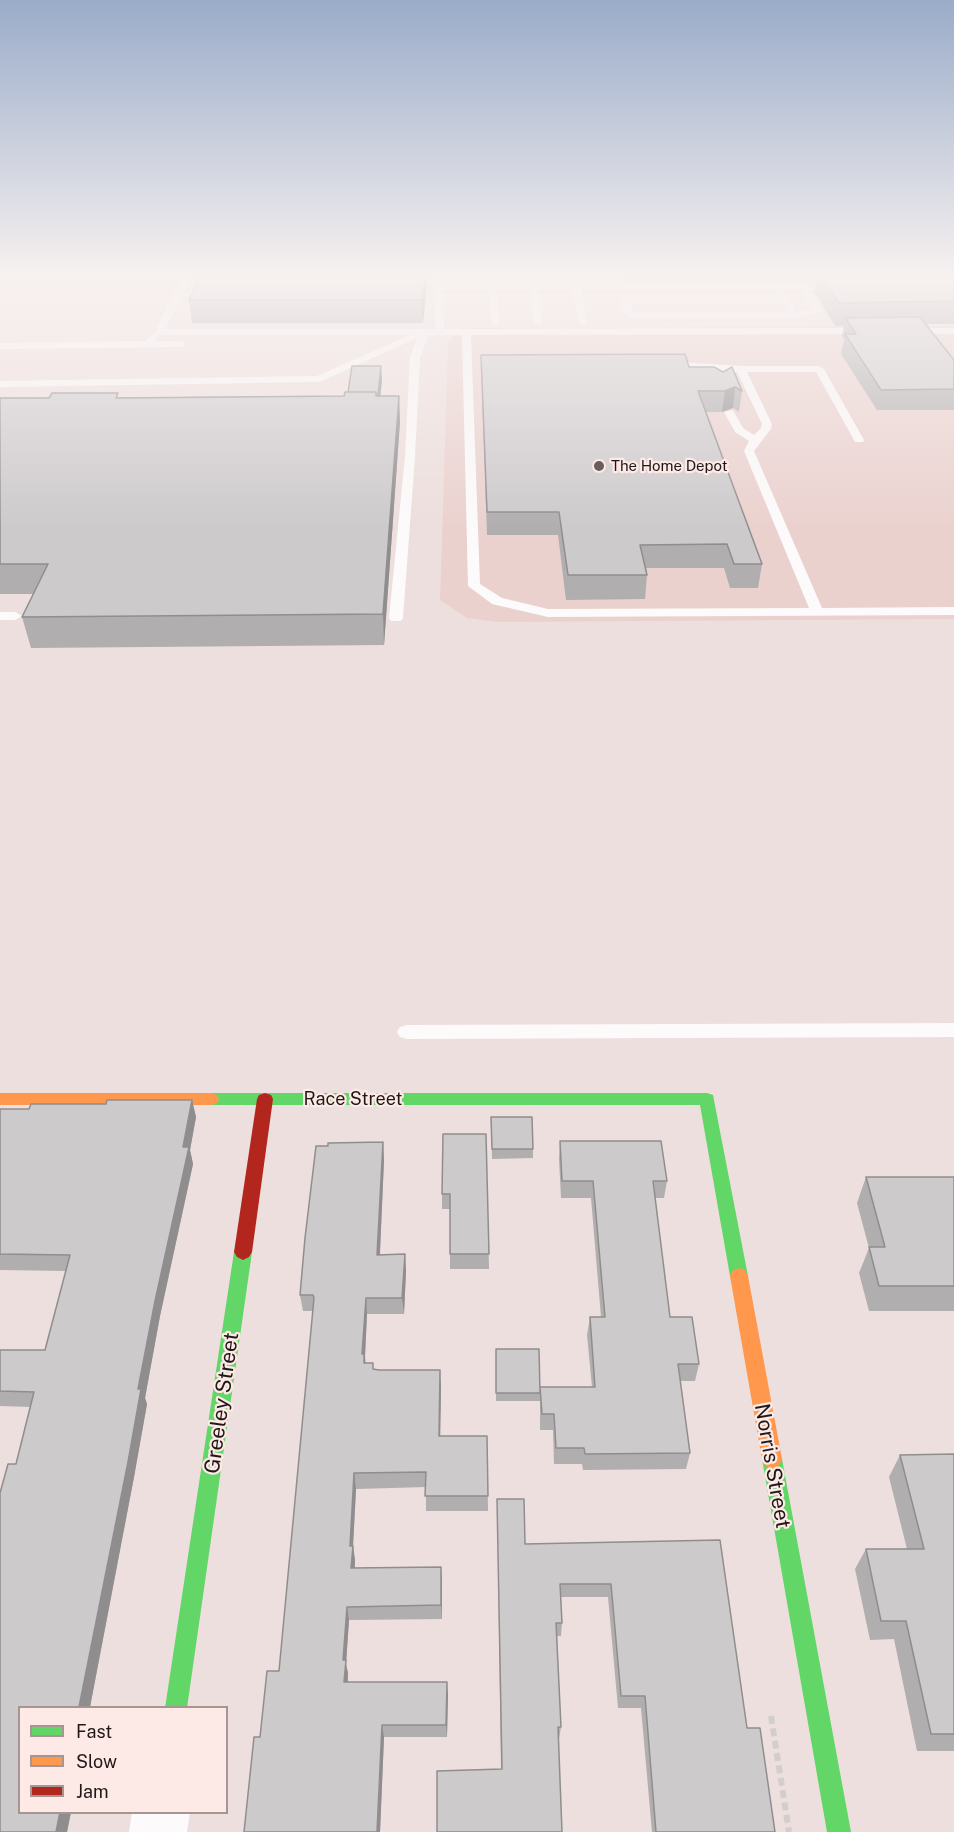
<!DOCTYPE html>
<html>
<head>
<meta charset="utf-8">
<style>
	body { margin:0 }
	#map { position:relative; width:954px; height:1832px; overflow:hidden; background:#eddfdd; font-family:"Public Sans",sans-serif }
	canvas { display:block }
	.legend { position:absolute; left:18px; top:1706px; width:210px; height:108px; box-sizing:border-box; background:#fde9e6; border:2px solid #a59593; margin:0; padding:8px 10px; list-style:none; font-size:18px; color:#201817 }
	.legend li { display:flex; align-items:center; gap:12px; height:30px }
	.legend b { width:30px; border:2px solid #a59593 }
</style>
</head>
<body>
<div id="map">
<canvas width="954" height="1832"></canvas>
<ul class="legend">
<li><b style="height:8px;background:#63d668"></b>Fast</li>
<li><b style="height:8px;background:#ff974d"></b>Slow</li>
<li><b style="height:8px;background:#b3261e"></b>Jam</li>
</ul>
</div>
<script>
const g = document.querySelector('canvas').getContext('2d');
g.lineJoin = 'round';
function fillPath(path, color) { g.fillStyle = color; g.fill(path, 'evenodd'); }
const poly = rows => new Path2D(rows.map(r => 'M' + r).join(''));
function stroke(path, color, width, dash) { g.strokeStyle = color; g.lineWidth = width; g.lineCap = dash ? 'butt' : 'round'; g.setLineDash(dash || []); g.stroke(path); }
function write(font, color, halo, rows, align = 'center') {
  g.font = font + ' "Public Sans",sans-serif'; g.lineWidth = 4.5; g.setLineDash([]); g.textBaseline = 'middle'; g.strokeStyle = halo; g.fillStyle = color; for (const [text, x, y, turn = 0] of rows) {
    g.save(); g.translate(x, y); g.rotate((+turn || 0) * Math.PI / 180); g.textAlign = isNaN(turn) ? turn : align; if (halo) g.strokeText(text, 0, 0); g.fillText(text, 0, 0); g.restore();
  }
}
const built = poly([
	[954,326,954,619,497,622,467,618,440,600,448,344,459,328]
]);
const path = poly([
	[771,1716,789,1832]
]);
const lane = poly([
	[185,273,193,273,165,329,435,329,435,287,439,284,841,284,841,288,838,289,809,289,822,312,793,318,629,318,625,315,621,300,625,297,779,297,774,289,581,289,587,322,583,325,579,322,572,289,538,289,542,322,538,325,534,322,530,289,497,289,499,322,495,325,491,322,489,289,443,290,444,329,865,328,870,331,865,334,471,335,480,584,502,598,548,609,809,608,744,451,749,441,735,432,724,412,733,410,743,428,754,435,761,428,762,424,737,372,666,367,661,364,666,361,741,366,819,366,824,369,864,440,863,442,855,442,854,440,816,372,747,372,772,424,771,429,754,451,822,608,954,607,954,615,548,617,492,604,468,586,462,335,428,335,420,358,415,456,403,618,401,621,391,621,389,618,405,456,410,358,417,338,319,382,0,387,0,381,317,376,410,335,160,335,155,341,181,341,186,344,181,347,0,349,0,343,145,341,156,332,160,320,185,273],
	[783,289,800,289,812,310,796,312,783,289],
	[630,303,782,303,787,312,633,312,630,303],
	[908,328,954,328,954,334,905,333,905,329,908,328],
	[0,612,15,612,22,616,15,620,0,620,0,612],
	[954,1023,954,1037,407,1039,400,1037,397,1032,400,1027,407,1025,954,1023]
]);
const street = poly([
	[132,1812,190,1812,187,1832,129,1832,132,1812]
]);
const fast = poly([
	[211,1093,707,1093,713,1095,748,1276,745,1282,739,1284,733,1282,730,1276,700,1105,211,1105,205,1103,203,1099,205,1095,211,1093],
	[243,1244,249,1247,252,1252,187,1708,165,1708,234,1252,237,1247,243,1244],
	[772,1449,779,1452,782,1459,851,1832,827,1832,762,1459,765,1452,772,1449]
]);
const slow = poly([
	[0,1093,211,1093,217,1095,219,1099,217,1103,211,1105,0,1105,0,1093],
	[739,1268,745,1270,748,1276,782,1459,779,1466,772,1469,765,1466,762,1459,730,1276,733,1270,739,1268]
]);
const jam = poly([
	[265,1093,271,1095,273,1099,252,1252,249,1257,243,1260,237,1257,234,1252,257,1099,259,1095,265,1093]
]);
const wall = poly([
	[202,273,428,273,423,323,192,323,189,300],
	[490,273,954,273,954,324,926,324,954,360,954,410,877,410,841,354,844,340,842,336,844,326,835,326,814,291,816,281,627,281,626,278,490,278],
	[481,355,689,367,714,367,742,391,739,412,733,408,722,412,706,412,762,564,758,588,730,588,724,568,646,568,647,575,645,599,566,600,558,535,487,535],
	[382,380,380,396,399,396,400,422,384,645,31,648,22,617,34,594,0,594,0,398,344,396,348,392],
	[107,1100,192,1100,196,1117,190,1150,193,1164,160,1316,145,1398,147,1404,134,1477,90,1707,20,1707,20,1812,71,1812,67,1832,0,1832,0,1493,8,1464,16,1464,31,1407,0,1406,0,1350,45,1350,66,1271,0,1270,0,1109,29,1109,31,1104,106,1104],
	[491,1117,533,1149,533,1158,492,1159],
	[486,1134,489,1269,450,1269,450,1209,442,1209,442,1194],
	[560,1141,667,1181,664,1198,655,1198,670,1317,699,1364,695,1381,680,1381,690,1453,686,1469,583,1470,582,1464,554,1464,553,1430,540,1430,540,1401,496,1401,496,1349,540,1390,592,1387,587,1335,590,1317,601,1317,591,1198,561,1198,559,1159],
	[383,1142,384,1160,380,1255,405,1254,406,1271,404,1314,367,1314,365,1356,365,1363,374,1369,441,1386,440,1436,487,1436,488,1511,426,1511,426,1487,356,1489,353,1546,355,1560,355,1568,442,1581,442,1619,349,1620,346,1664,348,1673,348,1682,448,1694,447,1737,384,1737,380,1832,244,1832,260,1737,279,1671,313,1311,303,1311,300,1295,328,1146],
	[866,1177,954,1177,954,1312,954,1311,869,1311,859,1273,869,1248,857,1203],
	[954,1454,954,1751,917,1751,894,1639,870,1640,855,1569,866,1549,907,1549,889,1477,900,1455],
	[497,1499,525,1544,720,1540,747,1728,775,1832,652,1832,641,1708,618,1708,608,1597,561,1597,562,1623,561,1636,557,1636,561,1727,559,1739,501,1769]
]);
const shadedWall = poly([
	[425,273,428,273,423,323,422,300],
	[381,366,382,380,379,409,378,395],
	[735,387,733,408,722,412,725,391],
	[399,396,400,422,384,645,383,614],
	[192,1100,196,1117,190,1150,193,1164,160,1316,145,1398,147,1404,134,1477,90,1707,79,1707],
	[383,1142,384,1160,379,1271,377,1255],
	[405,1254,406,1271,404,1314,402,1298],
	[366,1298,367,1314,365,1356,366,1370,362,1354],
	[440,1370,441,1386,440,1451,439,1436],
	[354,1473,356,1489,353,1546,355,1560,354,1582,351,1568,350,1546],
	[441,1567,442,1581,442,1619,441,1605],
	[347,1607,349,1620,346,1664,348,1673,347,1694,344,1682,343,1660],
	[447,1682,448,1694,447,1737,446,1725],
	[382,1725,384,1737,380,1832,377,1832],
	[60,1812,71,1812,67,1832,56,1832]
]);
const building = poly([
	[202,273,425,273,422,300,189,300,202,273],
	[820,273,954,273,954,301,839,303,820,273],
	[920,317,954,360,954,389,881,390,845,334,856,334,845,318,920,317],
	[685,354,689,367,714,367,723,372,732,367,742,391,735,387,725,391,698,391,762,564,734,564,727,544,640,545,647,575,568,575,559,512,487,512,481,355,685,354],
	[352,366,381,366,378,395,376,395,376,392,348,392,352,366],
	[345,392,376,392,376,396,399,396,383,614,22,617,48,564,0,564,0,398,49,398,52,393,118,393,116,398,344,396,345,392],
	[107,1100,192,1100,183,1147,189,1147,155,1301,138,1389,141,1389,128,1462,79,1707,20,1707,20,1812,60,1812,56,1832,0,1832,0,1493,8,1464,16,1464,34,1392,0,1391,0,1350,45,1350,70,1255,0,1254,0,1109,29,1109,31,1104,106,1104,107,1100],
	[491,1117,532,1117,533,1149,492,1149,491,1117],
	[443,1134,486,1134,489,1254,450,1254,450,1194,442,1194,443,1134],
	[560,1141,661,1141,667,1181,653,1181,670,1317,692,1317,699,1364,678,1364,690,1453,585,1454,584,1448,556,1448,554,1414,542,1414,540,1387,595,1387,590,1317,605,1317,593,1181,562,1181,560,1141],
	[383,1142,377,1255,405,1254,402,1298,366,1298,362,1354,364,1354,364,1363,373,1363,373,1369,379,1370,440,1370,439,1436,487,1436,488,1496,425,1496,426,1472,354,1473,350,1546,353,1546,351,1568,441,1567,441,1605,347,1607,343,1660,346,1660,344,1682,447,1682,446,1725,382,1725,377,1832,244,1832,254,1737,260,1737,267,1671,279,1671,314,1298,313,1295,300,1295,305,1238,316,1146,328,1146,328,1143,383,1142],
	[866,1177,954,1177,954,1286,879,1286,869,1247,885,1247,866,1177],
	[496,1349,539,1349,540,1393,496,1393,496,1349],
	[954,1454,954,1734,931,1734,906,1621,881,1621,866,1549,924,1549,900,1455,954,1454],
	[497,1499,524,1499,525,1544,720,1540,747,1728,760,1728,775,1832,656,1832,645,1696,621,1696,611,1584,560,1584,562,1623,556,1623,561,1727,558,1727,562,1832,437,1832,437,1771,502,1769,497,1499]
]);
const markers = [
	[599,466,6,"#685e5c"]
];
const farPoinames = [
	["The Home Depot",611,466]
];
const streetNames = [
	["Race Street",353,1099]
];
const nearStreetnames = [
	["Greeley Street",222,1403,-82],
	["Norris Street",772,1466,80]
];
fillPath(built, '#ead1ce');
stroke(path, '#d3cece', 6, [8, 4.5]);
fillPath(lane, '#fcfafa');
fillPath(street, '#fcfafa');
fillPath(fast, '#63d668');
fillPath(slow, '#ff974d');
fillPath(jam, '#b3261e');
fillPath(wall, '#b0aeaf');
fillPath(shadedWall, '#908d8f');
fillPath(building, '#cdcacc');
stroke(building, '#908d8f', 1.5);
const sky = g.createLinearGradient(0, 0, 0, 529);
sky.addColorStop(0, '#9aacc9');
sky.addColorStop(0.52, '#f7f1f0');
sky.addColorStop(1, '#f7f1f000');
g.fillStyle = sky;
g.fillRect(0, 0, 954, 529);
for (const [x, y, r, color] of markers) { const dot = new Path2D(); dot.arc(x, y, r, 0, 2 * Math.PI); g.fillStyle = color; g.fill(dot); stroke(dot, '#fde9e6', 2); }
write('15px', '#201817', '#fde9e6', farPoinames, 'left');
write('18px', '#201817', '#fde9e6', streetNames);
write('21px', '#201817', '#fde9e6', nearStreetnames);
</script>
</body>
</html>
